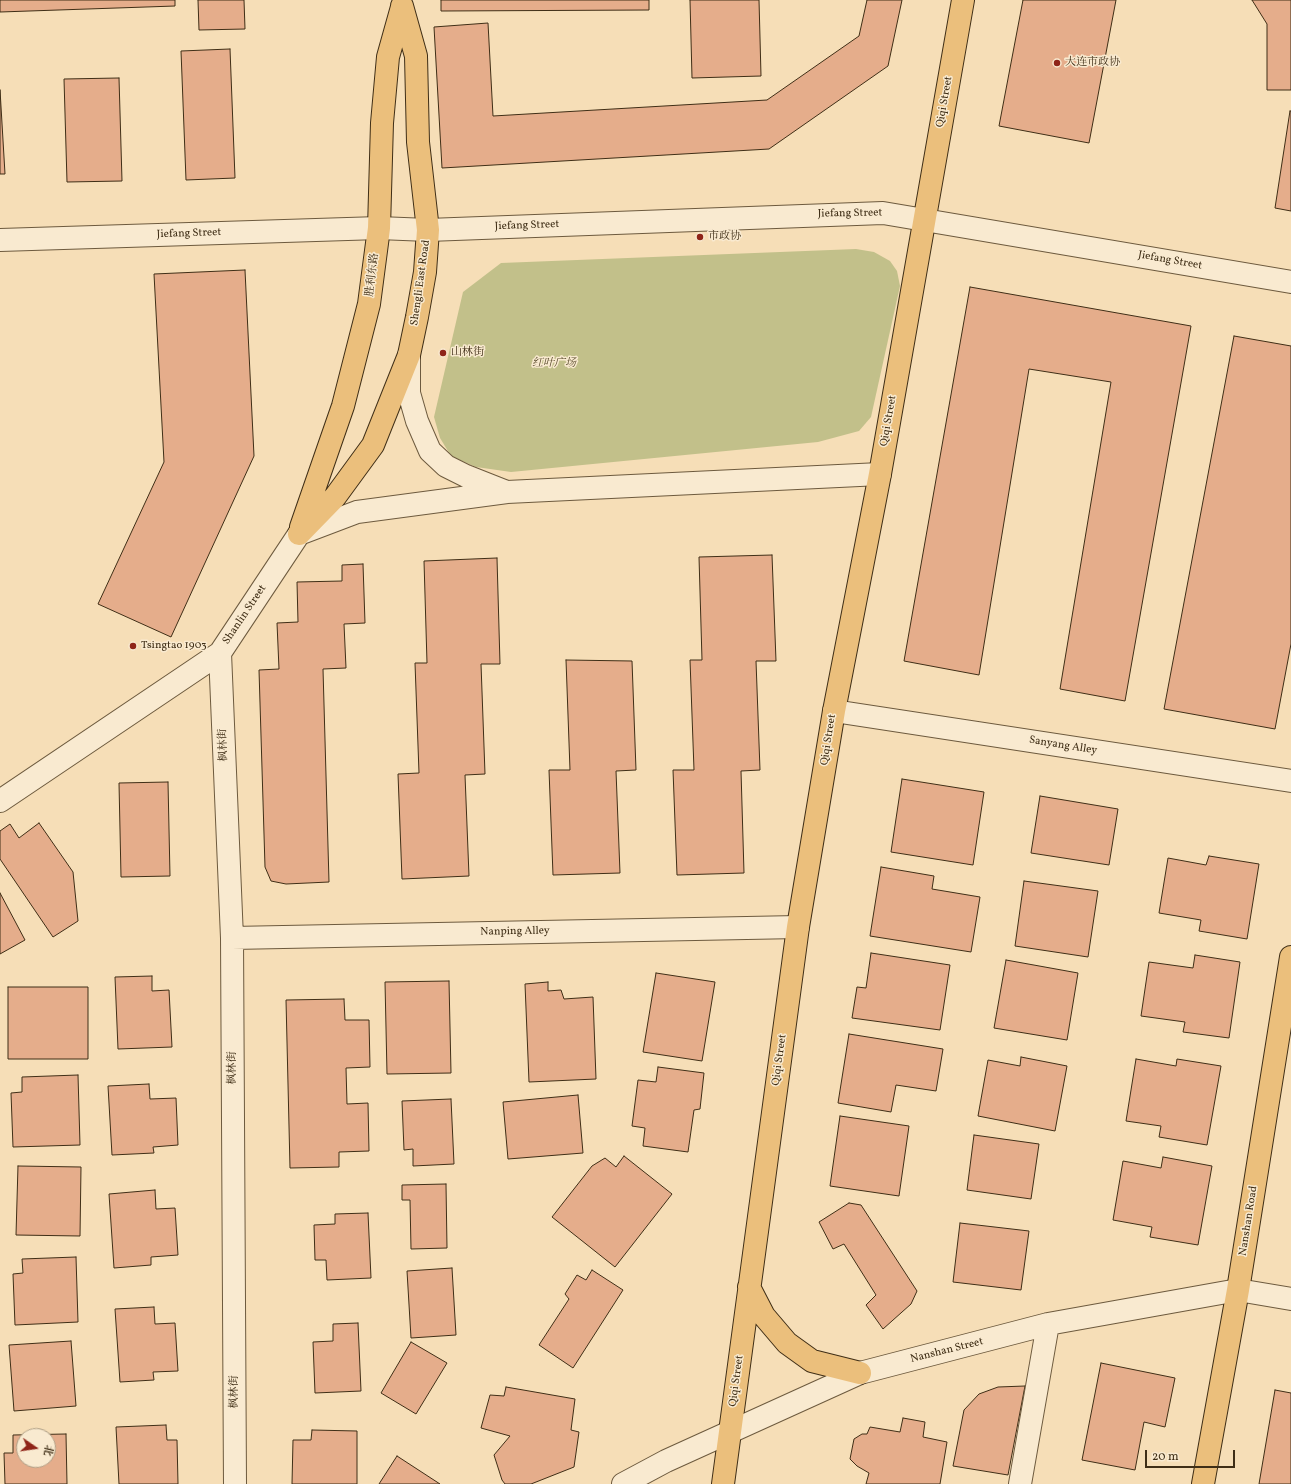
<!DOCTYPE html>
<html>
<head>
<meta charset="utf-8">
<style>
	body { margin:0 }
	#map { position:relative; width:1291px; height:1484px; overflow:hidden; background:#f6deb7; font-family:Vollkorn,"Noto Serif SC",serif }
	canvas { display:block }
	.north { position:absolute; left:16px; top:1428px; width:40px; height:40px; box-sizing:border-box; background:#f9ead0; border:1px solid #af9f86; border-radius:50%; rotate:103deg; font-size:11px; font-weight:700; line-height:16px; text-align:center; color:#3f2e16 }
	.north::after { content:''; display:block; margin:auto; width:14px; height:18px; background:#8f2418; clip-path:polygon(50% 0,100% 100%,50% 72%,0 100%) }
	.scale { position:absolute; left:1145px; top:1450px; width:90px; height:18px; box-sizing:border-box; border:2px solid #3f2e16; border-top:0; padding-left:5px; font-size:12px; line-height:14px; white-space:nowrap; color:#3f2e16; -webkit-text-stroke:3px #f9ead0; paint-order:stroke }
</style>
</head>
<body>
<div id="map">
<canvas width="1291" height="1484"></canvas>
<div class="north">北</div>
<div class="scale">20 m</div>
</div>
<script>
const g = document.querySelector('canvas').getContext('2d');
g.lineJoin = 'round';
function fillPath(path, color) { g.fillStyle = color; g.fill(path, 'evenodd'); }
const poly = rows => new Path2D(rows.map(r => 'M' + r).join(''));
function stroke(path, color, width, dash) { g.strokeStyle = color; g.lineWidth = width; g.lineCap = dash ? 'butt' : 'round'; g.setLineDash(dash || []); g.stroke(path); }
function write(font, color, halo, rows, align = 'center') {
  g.font = font + ' Vollkorn,"Noto Serif SC",serif'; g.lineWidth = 3; g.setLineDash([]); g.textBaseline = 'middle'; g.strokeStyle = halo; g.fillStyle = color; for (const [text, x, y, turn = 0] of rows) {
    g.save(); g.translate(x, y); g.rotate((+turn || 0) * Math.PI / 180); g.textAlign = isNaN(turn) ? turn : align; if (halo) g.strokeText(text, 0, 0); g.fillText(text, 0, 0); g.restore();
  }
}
const green = poly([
	[856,249,874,252,890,261,897,271,900,286,871,417,859,431,818,442,511,472,476,467,451,456,440,438,434,417,463,292,501,263]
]);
const building = poly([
	[0,0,175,0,175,6,0,12,0,0],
	[198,0,244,0,245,29,199,30,198,0],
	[441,0,649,0,649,10,441,11,441,0],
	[690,0,759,0,761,76,692,78,690,0],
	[867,0,902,0,888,66,769,149,442,168,434,27,488,23,493,116,767,100,859,36,867,0],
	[1023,0,1116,0,1089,143,999,126,1023,0],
	[1252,0,1291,0,1291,90,1267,90,1267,24,1252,0],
	[230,49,235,178,186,180,181,51,230,49],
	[119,78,122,181,67,182,64,79,119,78],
	[0,90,5,174,0,174,0,90],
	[1290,111,1291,111,1291,211,1275,208,1290,111],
	[245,270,254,456,171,637,98,604,164,462,154,274,245,270],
	[970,287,1191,326,1125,701,1060,689,1111,382,1029,369,979,675,904,661,970,287],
	[1234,336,1291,346,1291,644,1275,729,1164,709,1234,336],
	[772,555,776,661,756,661,760,770,741,771,744,873,677,875,673,770,694,770,690,660,702,660,699,557,772,555],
	[497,558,500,664,481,664,485,774,465,775,469,876,402,879,398,774,419,773,415,663,427,663,424,561,497,558],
	[363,564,365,623,344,624,346,668,323,669,329,882,286,884,271,881,265,867,259,670,279,669,277,623,298,622,297,582,342,581,342,565,363,564],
	[566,660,632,661,636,770,616,771,620,873,553,875,549,770,570,770,566,660],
	[902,779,984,792,973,865,891,852,902,779],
	[168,782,170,876,121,877,119,783,168,782],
	[1040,796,1118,809,1109,865,1031,853,1040,796],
	[39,823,73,872,78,921,53,937,0,859,0,831,10,824,19,838,39,823],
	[1209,856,1259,864,1247,939,1199,931,1201,920,1159,913,1168,858,1206,865,1209,856],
	[881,867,934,876,932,889,980,897,971,952,870,936,881,867],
	[1024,881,1098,891,1088,957,1015,946,1024,881],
	[0,893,25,940,0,954,0,893],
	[871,953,950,965,940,1030,852,1018,857,987,866,988,871,953],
	[1195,955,1240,962,1229,1038,1183,1032,1185,1022,1141,1016,1149,962,1193,968,1195,955],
	[1006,960,1078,973,1067,1040,994,1028,1006,960],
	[656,973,715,982,702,1061,643,1052,656,973],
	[152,976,152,991,169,990,172,1047,118,1049,115,977,152,976],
	[449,981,451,1073,387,1074,385,982,449,981],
	[548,982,548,991,561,990,564,999,593,997,596,1079,529,1082,525,984,548,982],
	[8,987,88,987,88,1059,8,1059,8,987],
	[344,999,345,1020,369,1020,370,1067,346,1068,347,1104,368,1103,369,1151,339,1152,339,1167,290,1168,286,1000,344,999],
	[849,1034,943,1049,936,1091,896,1085,891,1112,838,1103,849,1034],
	[1021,1057,1067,1066,1055,1131,978,1116,988,1060,1020,1066,1021,1057],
	[1136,1059,1176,1066,1177,1059,1221,1066,1207,1145,1159,1137,1161,1126,1126,1121,1136,1059],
	[658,1067,704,1073,700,1109,694,1110,688,1152,643,1146,645,1128,632,1126,638,1080,656,1082,658,1067],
	[78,1075,80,1145,13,1147,11,1093,22,1092,22,1077,78,1075],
	[149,1084,150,1099,176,1098,178,1145,153,1147,154,1153,112,1155,108,1086,149,1084],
	[578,1095,583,1153,508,1159,503,1102,578,1095],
	[451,1099,454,1164,413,1166,413,1149,404,1150,402,1101,451,1099],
	[840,1116,909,1126,899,1196,830,1186,840,1116],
	[974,1135,1039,1144,1031,1199,967,1190,974,1135],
	[624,1156,672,1194,615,1267,552,1217,592,1166,605,1158,616,1167,624,1156],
	[1163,1157,1212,1166,1198,1245,1150,1237,1152,1227,1113,1220,1123,1161,1161,1168,1163,1157],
	[18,1166,81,1167,80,1236,16,1235,18,1166],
	[446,1184,447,1248,411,1249,410,1200,402,1200,402,1185,446,1184],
	[155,1190,156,1209,175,1208,178,1255,151,1257,151,1265,114,1268,109,1194,155,1190],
	[849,1203,861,1205,917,1291,911,1304,883,1329,866,1305,876,1295,844,1244,833,1249,819,1222,849,1203],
	[368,1213,371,1278,327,1280,326,1260,315,1260,314,1225,335,1224,335,1214,368,1213],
	[960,1223,1029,1231,1021,1290,953,1282,960,1223],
	[76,1257,78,1322,15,1325,13,1274,23,1273,22,1259,76,1257],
	[452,1268,456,1335,411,1338,407,1271,452,1268],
	[592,1270,623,1290,573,1368,539,1345,569,1299,565,1294,577,1275,586,1280,592,1270],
	[154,1307,155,1324,175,1323,178,1371,153,1372,154,1380,120,1382,115,1309,154,1307],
	[358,1323,361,1391,315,1393,313,1342,333,1341,333,1324,358,1323],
	[71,1341,76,1406,14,1411,9,1345,71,1341],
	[411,1342,447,1363,416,1414,381,1393,411,1342],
	[1101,1363,1175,1378,1165,1427,1144,1422,1135,1470,1082,1460,1101,1363],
	[1025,1386,1008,1475,953,1466,964,1410,979,1394,998,1387,1025,1386],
	[506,1387,575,1399,571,1430,579,1432,574,1467,531,1484,505,1484,502,1480,494,1455,510,1436,481,1428,490,1395,504,1396,506,1387],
	[1275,1390,1291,1393,1291,1484,1259,1484,1275,1390],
	[903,1418,925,1422,923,1437,947,1442,940,1484,866,1484,869,1473,857,1466,850,1459,854,1439,862,1434,867,1434,870,1427,900,1432,903,1418],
	[166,1425,167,1440,177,1440,178,1484,119,1484,116,1427,166,1425],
	[312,1430,357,1431,357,1484,292,1484,293,1440,311,1440,312,1430],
	[66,1434,67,1484,5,1484,4,1453,13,1453,13,1435,66,1434],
	[24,1436,48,1436,48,1460,24,1460,24,1436],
	[397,1456,440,1484,379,1484,397,1456]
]);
const minor = poly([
	[0,240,379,228,428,230,883,213,1291,282],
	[409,355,409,393,417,421,430,451,446,466,466,476,504,491],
	[220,653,232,938,235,1484],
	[834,711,1291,781],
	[0,801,220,653,299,534,357,512,507,492,880,474],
	[232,938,798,927],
	[623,1484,666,1461,860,1373,1048,1324,1238,1290,1291,1299],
	[1020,1484,1048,1324]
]);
const major = poly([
	[301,527,343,406,369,304,379,228,382,123,388,57,402,7],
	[299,534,335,497,373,445,409,355,417,317,425,272,428,230,418,142,416,56,402,6],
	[749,1287,764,1316,787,1343,812,1361,860,1373],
	[723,1484,798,927,834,711,880,474,963,0],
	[1203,1484,1238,1290,1291,957]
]);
const markers = [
	[1057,63,4,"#8f2418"],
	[700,237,4,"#8f2418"],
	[443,353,4,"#8f2418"],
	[133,646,4,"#8f2418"]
];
const poiNames = [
	["大连市政协",1065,63],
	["市政协",708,237],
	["山林街",451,353],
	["Tsingtao 1903",141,646]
];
const streetNames = [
	["Qiqi Street",945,102,-80],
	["Jiefang Street",850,214,-1],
	["Jiefang Street",527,226,-2],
	["Jiefang Street",189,234,-2],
	["Jiefang Street",1170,261,10],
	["胜利东路",373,275,-83],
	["Shengli East Road",421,283,-82],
	["Qiqi Street",889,421,-80],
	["Shanlin Street",245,615,-56],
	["Qiqi Street",829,740,-81],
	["枫林街",224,745,-92],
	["Sanyang Alley",1063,746,9],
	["Nanping Alley",515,932,-1],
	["Qiqi Street",780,1060,-82],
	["枫林街",233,1068,-90],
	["Nanshan Road",1249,1221,-81],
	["Nanshan Street",947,1351,-14],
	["Qiqi Street",737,1381,-82],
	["枫林街",235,1392,-90]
];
const parkNames = [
	["红叶广场",554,364]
];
fillPath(green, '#c2c08a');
fillPath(building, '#e5ad8b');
stroke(building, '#3f2e16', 1);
stroke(minor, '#6d5a3e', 24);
stroke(major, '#3f2e16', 24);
stroke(minor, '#f9ead0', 22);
stroke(major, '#ebbf7c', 22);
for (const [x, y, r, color] of markers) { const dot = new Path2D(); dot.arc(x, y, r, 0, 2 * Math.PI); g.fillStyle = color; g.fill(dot); stroke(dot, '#f9ead0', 1.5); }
write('11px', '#3f2e16', '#f9ead0', poiNames, 'left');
write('11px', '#3f2e16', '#f9ead0', streetNames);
write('italic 11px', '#594b2d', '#f9ead0', parkNames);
</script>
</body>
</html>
